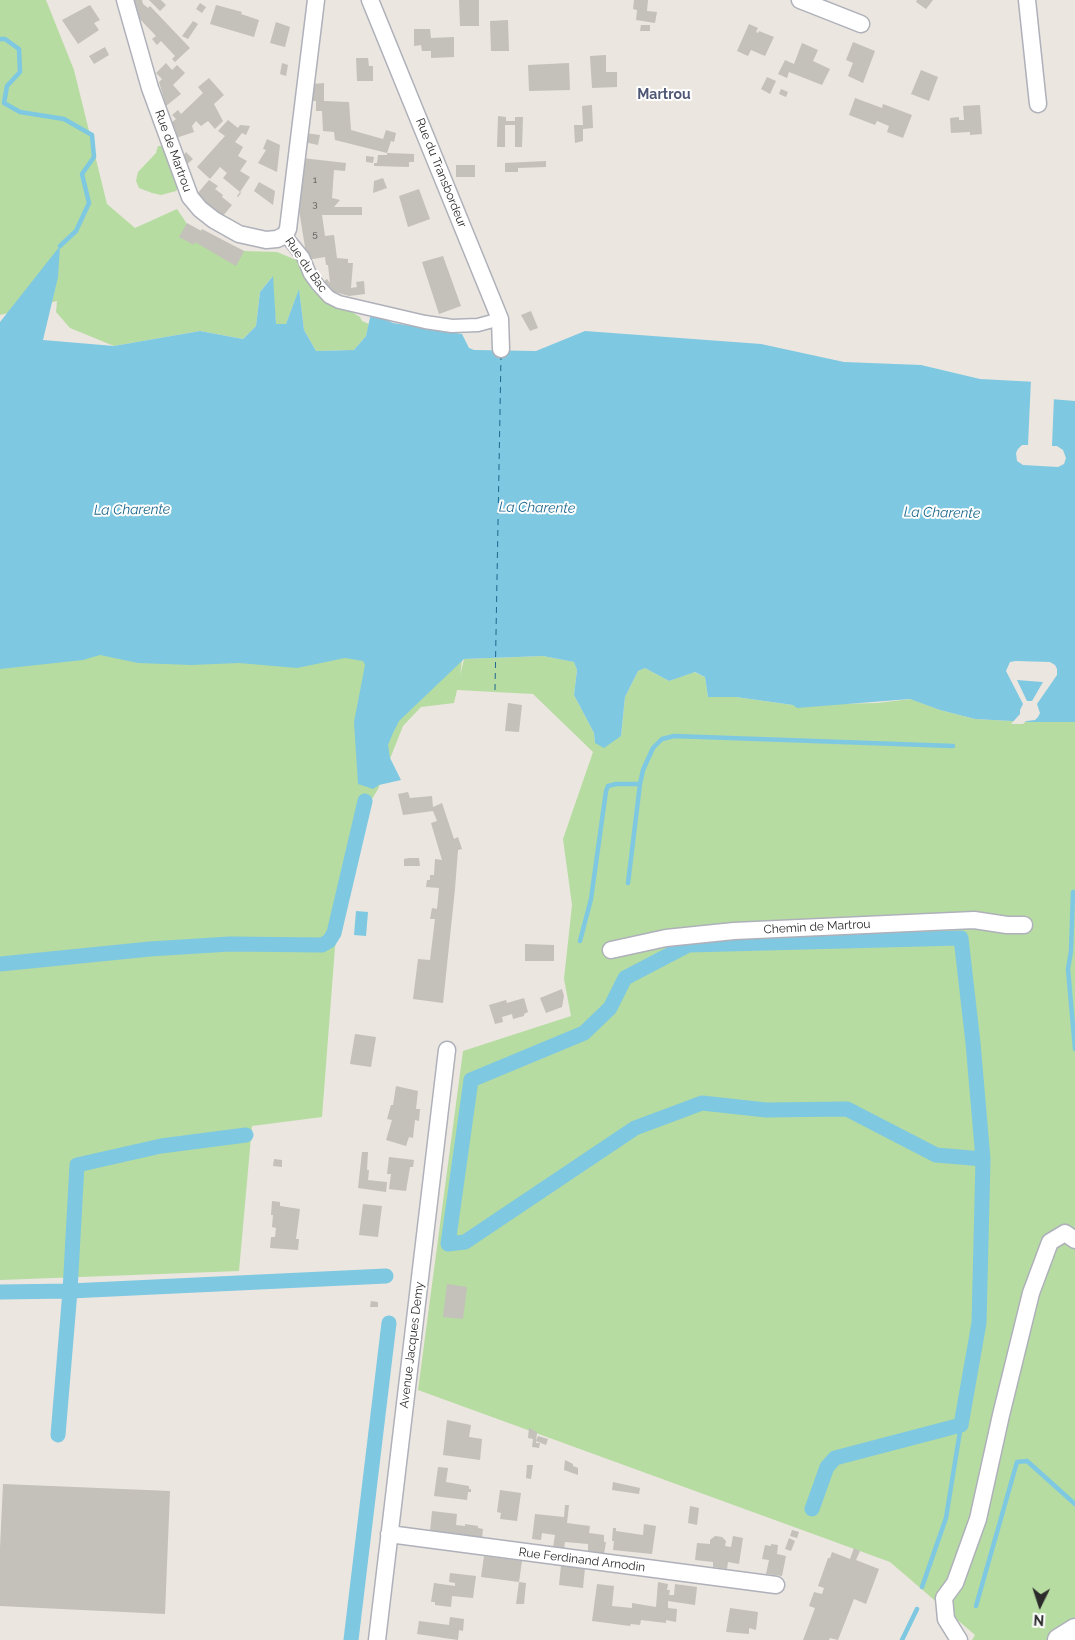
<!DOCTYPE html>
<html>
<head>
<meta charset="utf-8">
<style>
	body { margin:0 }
	#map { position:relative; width:1075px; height:1640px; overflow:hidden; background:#ebe6df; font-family:Raleway,sans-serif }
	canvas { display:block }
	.north { position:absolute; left:1015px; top:1580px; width:50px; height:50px; -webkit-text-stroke:4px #fff; paint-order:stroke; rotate:184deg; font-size:14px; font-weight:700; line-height:20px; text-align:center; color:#2b2b2b }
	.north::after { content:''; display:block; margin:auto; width:18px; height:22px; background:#2b2b2b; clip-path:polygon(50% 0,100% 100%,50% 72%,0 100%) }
</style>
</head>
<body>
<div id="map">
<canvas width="1075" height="1640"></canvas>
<div class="north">N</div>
</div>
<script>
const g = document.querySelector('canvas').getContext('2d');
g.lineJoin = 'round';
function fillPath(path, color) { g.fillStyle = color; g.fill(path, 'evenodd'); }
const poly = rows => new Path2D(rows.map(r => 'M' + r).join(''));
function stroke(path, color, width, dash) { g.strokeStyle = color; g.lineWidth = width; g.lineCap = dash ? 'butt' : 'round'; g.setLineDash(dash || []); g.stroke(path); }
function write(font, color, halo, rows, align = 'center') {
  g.font = font + ' Raleway,sans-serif'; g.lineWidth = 4; g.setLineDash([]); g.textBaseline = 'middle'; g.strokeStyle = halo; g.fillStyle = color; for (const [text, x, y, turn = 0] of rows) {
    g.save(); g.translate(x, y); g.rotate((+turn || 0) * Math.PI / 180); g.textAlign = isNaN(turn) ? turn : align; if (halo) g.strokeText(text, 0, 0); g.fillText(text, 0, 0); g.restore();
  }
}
const green = poly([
	[0,0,46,0,74,70,107,204,135,228,177,209,187,224,244,251,277,252,301,262,344,309,352,312,360,317,362,321,369,324,366,336,354,350,316,351,304,330,299,290,286,324,276,324,272,277,260,292,256,326,243,339,200,331,114,346,70,328,56,312,57,301,0,315],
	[158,146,164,146,180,186,176,191,161,195,152,193,139,188,136,181,138,172,156,153],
	[90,642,372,658,393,712,462,660,460,676,464,659,543,656,574,662,577,670,574,695,594,733,595,743,621,736,625,697,638,671,645,668,669,681,694,672,705,677,708,697,736,697,793,705,877,703,911,699,940,710,975,719,1030,722,1075,722,1075,1640,972,1640,975,1635,890,1562,418,1390,463,1051,571,1016,564,979,572,905,563,839,593,752,533,694,457,690,454,703,421,707,403,726,378,789,369,804,335,947,322,1117,252,1126,239,1271,0,1280,0,660]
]);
const water = poly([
	[60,246,58,277,43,340,114,346,200,331,243,339,256,326,260,292,273,276,276,324,286,324,299,289,304,330,316,351,354,350,366,336,371,313,393,323,462,334,469,348,474,350,536,351,585,331,761,344,844,362,921,365,980,379,1037,382,1038,398,1075,401,1075,722,1030,722,975,719,940,710,910,699,797,708,793,705,736,697,708,697,705,677,695,672,669,681,645,668,638,671,625,697,621,736,604,748,595,743,594,733,574,695,577,670,574,662,543,656,464,659,399,721,393,733,388,745,390,758,401,780,379,785,373,789,358,784,354,722,365,665,363,661,345,658,297,668,239,663,191,665,138,663,100,655,83,660,0,669,0,322],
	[356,911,368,912,366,936,354,935]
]);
const pier = poly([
	[1031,379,1039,381,1040,396,1054,397,1052,446,1057,446,1063,450,1066,458,1064,464,1058,467,1023,465,1017,461,1016,453,1018,449,1022,445,1028,445],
	[1016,661,1050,662,1055,665,1057,669,1057,675,1037,704,1040,713,1038,717,1035,720,1026,721,1023,724,1011,724,1020,714,1020,710,1023,704,1006,671,1010,662],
	[1017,680,1042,682,1043,682,1032,701,1027,701]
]);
const stream = poly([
	[0,39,5,39,19,49,20,72,7,86,4,103,20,112,64,119,92,135,94,157,82,174,89,203,76,231,60,246],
	[628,883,640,784,643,770,653,748,662,739,674,736,953,746],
	[1073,892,1071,951,1068,969,1075,1049],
	[580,941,591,899,606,791,608,786,616,784,640,784],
	[922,1587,946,1518,961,1425],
	[976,1606,1017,1462,1027,1461,1075,1504],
	[902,1640,917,1609]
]);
const canal = poly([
	[0,964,150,949,230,944,322,945,329,941,334,933,365,801],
	[0,1292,70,1291,386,1276],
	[58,1435,70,1291,77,1165,161,1146,246,1135],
	[812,1509,827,1467,835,1458,961,1425,979,1323,983,1159,973,1043,961,938,688,945,625,978,610,1008,584,1033,471,1080,448,1244,465,1242,635,1128,702,1103,766,1110,847,1109,936,1155,983,1159],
	[351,1640,389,1323]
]);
const ferry = poly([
	[495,690,501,356]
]);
const building = poly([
	[129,0,142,0,143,4,148,8,150,6,190,48,175,62,172,59,175,56,161,41,157,45,152,39,156,36,136,15],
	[149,0,161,0,166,5,160,11],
	[459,0,479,0,479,26,460,26],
	[634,0,648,0,647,11,657,12,655,23,636,20,637,10,633,9],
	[917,0,933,0,926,9,916,2],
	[200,3,206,7,202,13,196,9],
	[90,5,100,20,94,23,99,30,78,44,62,20],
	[216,5,242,12,241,14,259,20,254,37,210,24],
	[508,20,509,51,491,51,490,21],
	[193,21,198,24,188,39,182,36],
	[276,22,290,27,285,47,270,43],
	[749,24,758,28,756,32,758,33,759,31,774,37,765,56,751,50,748,56,737,51],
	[641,25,650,25,650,31,640,31],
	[414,29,430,29,431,38,454,37,454,57,431,58,431,51,422,51,421,45,414,46],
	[853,42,875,51,863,83,848,76,853,63,846,60],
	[802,43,818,50,813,61,830,69,822,85,789,72,787,78,778,74,785,60,794,64],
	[105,47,109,55,94,64,89,56],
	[606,55,606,72,617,72,617,87,592,88,590,56],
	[356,58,368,58,369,66,373,66,373,81,357,81],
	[166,63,172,70,177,65,185,73,173,85,181,94,166,106,159,82,162,79,156,73],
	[282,63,288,65,286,76,280,74],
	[569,63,570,90,529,91,528,65],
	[921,70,938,77,929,101,911,94],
	[767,77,776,81,770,94,761,89],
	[209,78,224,95,214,104,223,121,215,129,208,121,201,126,196,121,192,126,194,132,176,138,171,123,176,119,172,115,178,110,181,114,203,93,198,87],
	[324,83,324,101,349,102,351,130,383,139,386,130,396,133,394,142,391,141,387,153,414,154,414,162,409,162,409,167,374,166,374,163,377,163,378,155,387,155,387,153,335,140,334,132,323,131,322,111,316,111,316,101,312,101,313,84],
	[781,89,788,92,786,97,779,94],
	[855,98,882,108,883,104,912,115,903,138,887,132,889,126,877,121,875,125,849,115],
	[592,105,593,128,583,129,583,141,575,143,574,125,583,125,582,106],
	[980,105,982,134,970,135,970,132,951,133,950,118,959,117,959,120,964,120,963,106],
	[498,116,506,117,506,121,515,121,515,117,523,117,522,147,515,147,515,125,505,125,505,147,497,147],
	[228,120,238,128,240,125,250,126,246,135,242,133,235,142,243,147,238,156,247,161,240,171,250,177,240,192,241,193,238,197,237,196,240,192,223,178,227,173,220,167,210,179,197,167,225,136,218,131],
	[305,133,320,135,318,145,304,142],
	[267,139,280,145,277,172,258,163,266,150,263,149],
	[186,152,193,159,185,166,182,157],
	[366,156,374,157,373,163,366,162],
	[302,158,346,163,345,171,334,170,332,198,340,200,334,207,362,207,362,215,322,215,325,236,334,235,337,258,348,259,348,263,353,263,351,288,357,287,356,282,364,281,365,294,349,296,328,290,323,282,327,279,330,283,328,265,326,265,325,257,307,260,297,197],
	[546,161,546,167,518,168,518,172,505,172,505,163],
	[456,165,475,165,475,177,456,177],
	[383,178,387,188,373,193,374,181],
	[209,180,218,186,215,189,223,195,222,197,232,205,223,216,203,203,197,194],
	[259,182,275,191,273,205,254,191],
	[419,189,430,219,408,227,399,196],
	[187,223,201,231,202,229,244,251,236,266,195,242,194,245,179,237],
	[443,256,461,306,439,314,422,262],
	[531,311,538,328,530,331,521,315],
	[508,703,522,705,519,732,505,731],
	[408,792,410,798,432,796,433,807,442,803,454,839,458,837,462,849,458,850,455,889,443,1003,413,999,418,959,430,960,435,919,430,919,432,908,437,909,439,888,426,887,427,880,430,880,430,875,434,875,435,859,442,860,431,823,437,821,433,811,403,815,398,794],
	[409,858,419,858,420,866,404,866,404,859],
	[525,944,554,945,554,961,525,961],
	[562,989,564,996,562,1007,546,1013,540,998],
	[524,998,528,1012,524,1014,524,1016,513,1019,512,1014,502,1017,503,1022,495,1024,489,1005,506,1000,507,1003],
	[355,1034,376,1037,371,1067,350,1064],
	[396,1086,418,1091,416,1109,420,1109,419,1121,415,1120,413,1138,409,1137,406,1146,386,1140,392,1120,387,1119,391,1105,393,1105],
	[362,1152,368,1152,367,1170,369,1170,368,1180,387,1182,386,1192,358,1188],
	[389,1157,414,1160,413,1167,410,1167,406,1191,389,1189,391,1174,387,1174],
	[274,1159,282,1160,282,1167,273,1166],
	[272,1201,280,1202,280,1206,300,1209,296,1239,299,1239,298,1250,270,1248,271,1237,275,1237,276,1228,272,1227,273,1215,271,1215],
	[363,1204,382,1206,378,1237,359,1235],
	[447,1284,467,1287,463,1319,443,1317],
	[371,1301,378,1302,378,1307,370,1307],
	[447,1420,471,1425,469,1437,482,1439,480,1460,443,1455],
	[529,1428,537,1432,536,1443,540,1443,539,1448,532,1447,533,1439,528,1438],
	[538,1436,548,1439,546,1445,536,1441],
	[565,1460,573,1464,573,1466,578,1468,578,1475,564,1470],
	[527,1465,533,1465,531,1479,526,1478],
	[438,1467,448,1468,446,1482,469,1486,469,1489,471,1489,471,1492,468,1492,467,1500,434,1496],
	[613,1482,640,1488,639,1494,612,1490],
	[3,1484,170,1491,165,1614,0,1606,0,1548],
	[500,1490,521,1493,517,1521,500,1519,501,1513,497,1512],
	[565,1505,569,1505,567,1523,590,1526,589,1533,604,1535,604,1542,606,1542,604,1554,588,1552,588,1544,565,1542,564,1549,553,1547,555,1535,542,1533,541,1540,532,1539,535,1514,564,1517],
	[690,1506,699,1508,697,1525,688,1523],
	[432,1511,457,1514,456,1525,465,1526,465,1524,478,1526,478,1528,483,1529,482,1538,430,1532],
	[644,1524,656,1526,652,1554,613,1550,614,1541,612,1541,613,1528,616,1528,616,1531,643,1535],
	[792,1530,799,1532,797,1538,790,1536],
	[715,1536,722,1537,726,1541,725,1546,731,1547,733,1536,743,1538,739,1564,728,1562,727,1569,713,1567,713,1562,695,1560,697,1543,710,1544,710,1540],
	[789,1538,795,1541,791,1551,785,1549],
	[771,1544,778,1545,777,1554,786,1556,782,1576,766,1574,769,1560,762,1559,765,1545,771,1546],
	[854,1548,860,1551,856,1560,879,1569,866,1604,854,1599,838,1640,830,1638,829,1640,803,1640,815,1608,809,1606,814,1592,822,1594,824,1588,818,1586,828,1558,830,1558,832,1552,850,1559],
	[484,1556,522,1561,519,1582,526,1583,524,1604,516,1604,519,1582,481,1577],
	[561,1565,585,1568,583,1588,559,1585],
	[450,1573,476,1576,473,1598,452,1596,451,1607,435,1605,435,1602,431,1602,434,1583,455,1586,455,1583,449,1582],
	[658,1582,668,1584,667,1590,670,1590,669,1595,674,1595,675,1584,697,1587,695,1605,668,1601,668,1608,677,1609,676,1622,666,1620,666,1623,641,1620,640,1625,631,1624,630,1626,592,1621,597,1584,614,1586,612,1606,632,1608,632,1603,656,1607],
	[730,1608,758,1612,756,1630,749,1628,749,1634,726,1632],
	[450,1617,464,1619,463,1631,459,1630,458,1640,417,1634,419,1621,449,1625]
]);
const pedestrian = poly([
	[285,235,303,257,310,274,318,285,329,297,339,302,425,322,452,326,478,325,500,319]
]);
const minor = poly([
	[125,0,150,88,190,197,200,209,214,220,239,234,266,240,277,239,285,235,288,229,316,0],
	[370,0,500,319,501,349],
	[800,0,861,24],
	[1027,0,1038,104],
	[611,950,666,938,734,931,974,920,1007,925,1024,925],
	[389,1534,776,1585],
	[377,1640,447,1050],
	[959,1640,946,1619,944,1598,955,1583,978,1519,1001,1415,1031,1293,1050,1242,1065,1233,1075,1240]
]);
const secondary = poly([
	[1059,1640,1075,1630]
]);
const numberNames = [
	["1",315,180],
	["3",315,204],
	["5",315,234]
];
const streetNames = [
	["Rue de Martrou",173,151,70],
	["Rue du Transbordeur",441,173,68],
	["Rue du Bac",306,265,55],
	["Chemin de Martrou",817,927,-3],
	["Avenue Jacques Demy",412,1345,-83],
	["Rue Ferdinand Arnodin",582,1560,7]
];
const neighbourhoodNames = [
	["Martrou",664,95]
];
const waterNames = [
	["La Charente",537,508,1],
	["La Charente",132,510,-1],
	["La Charente",942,513,1]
];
fillPath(green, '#b6dca2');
fillPath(water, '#7ec8e1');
fillPath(pier, '#ebe6df');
stroke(stream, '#7ec8e1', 4.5);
stroke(canal, '#7ec8e1', 15);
stroke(ferry, '#1d688e', 1, [6, 5]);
fillPath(building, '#c4c0ba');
stroke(pedestrian, '#afb1ba', 15);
stroke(minor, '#afb1ba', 19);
stroke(secondary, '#afb1ba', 25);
stroke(pedestrian, '#fff', 12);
stroke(minor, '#fff', 16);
stroke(secondary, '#fff', 22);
write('10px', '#51504f', null, numberNames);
write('12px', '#2b2b2b', '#fff', streetNames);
write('bold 14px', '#505877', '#fff', neighbourhoodNames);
write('italic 14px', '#1d688e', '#fff', waterNames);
</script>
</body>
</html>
